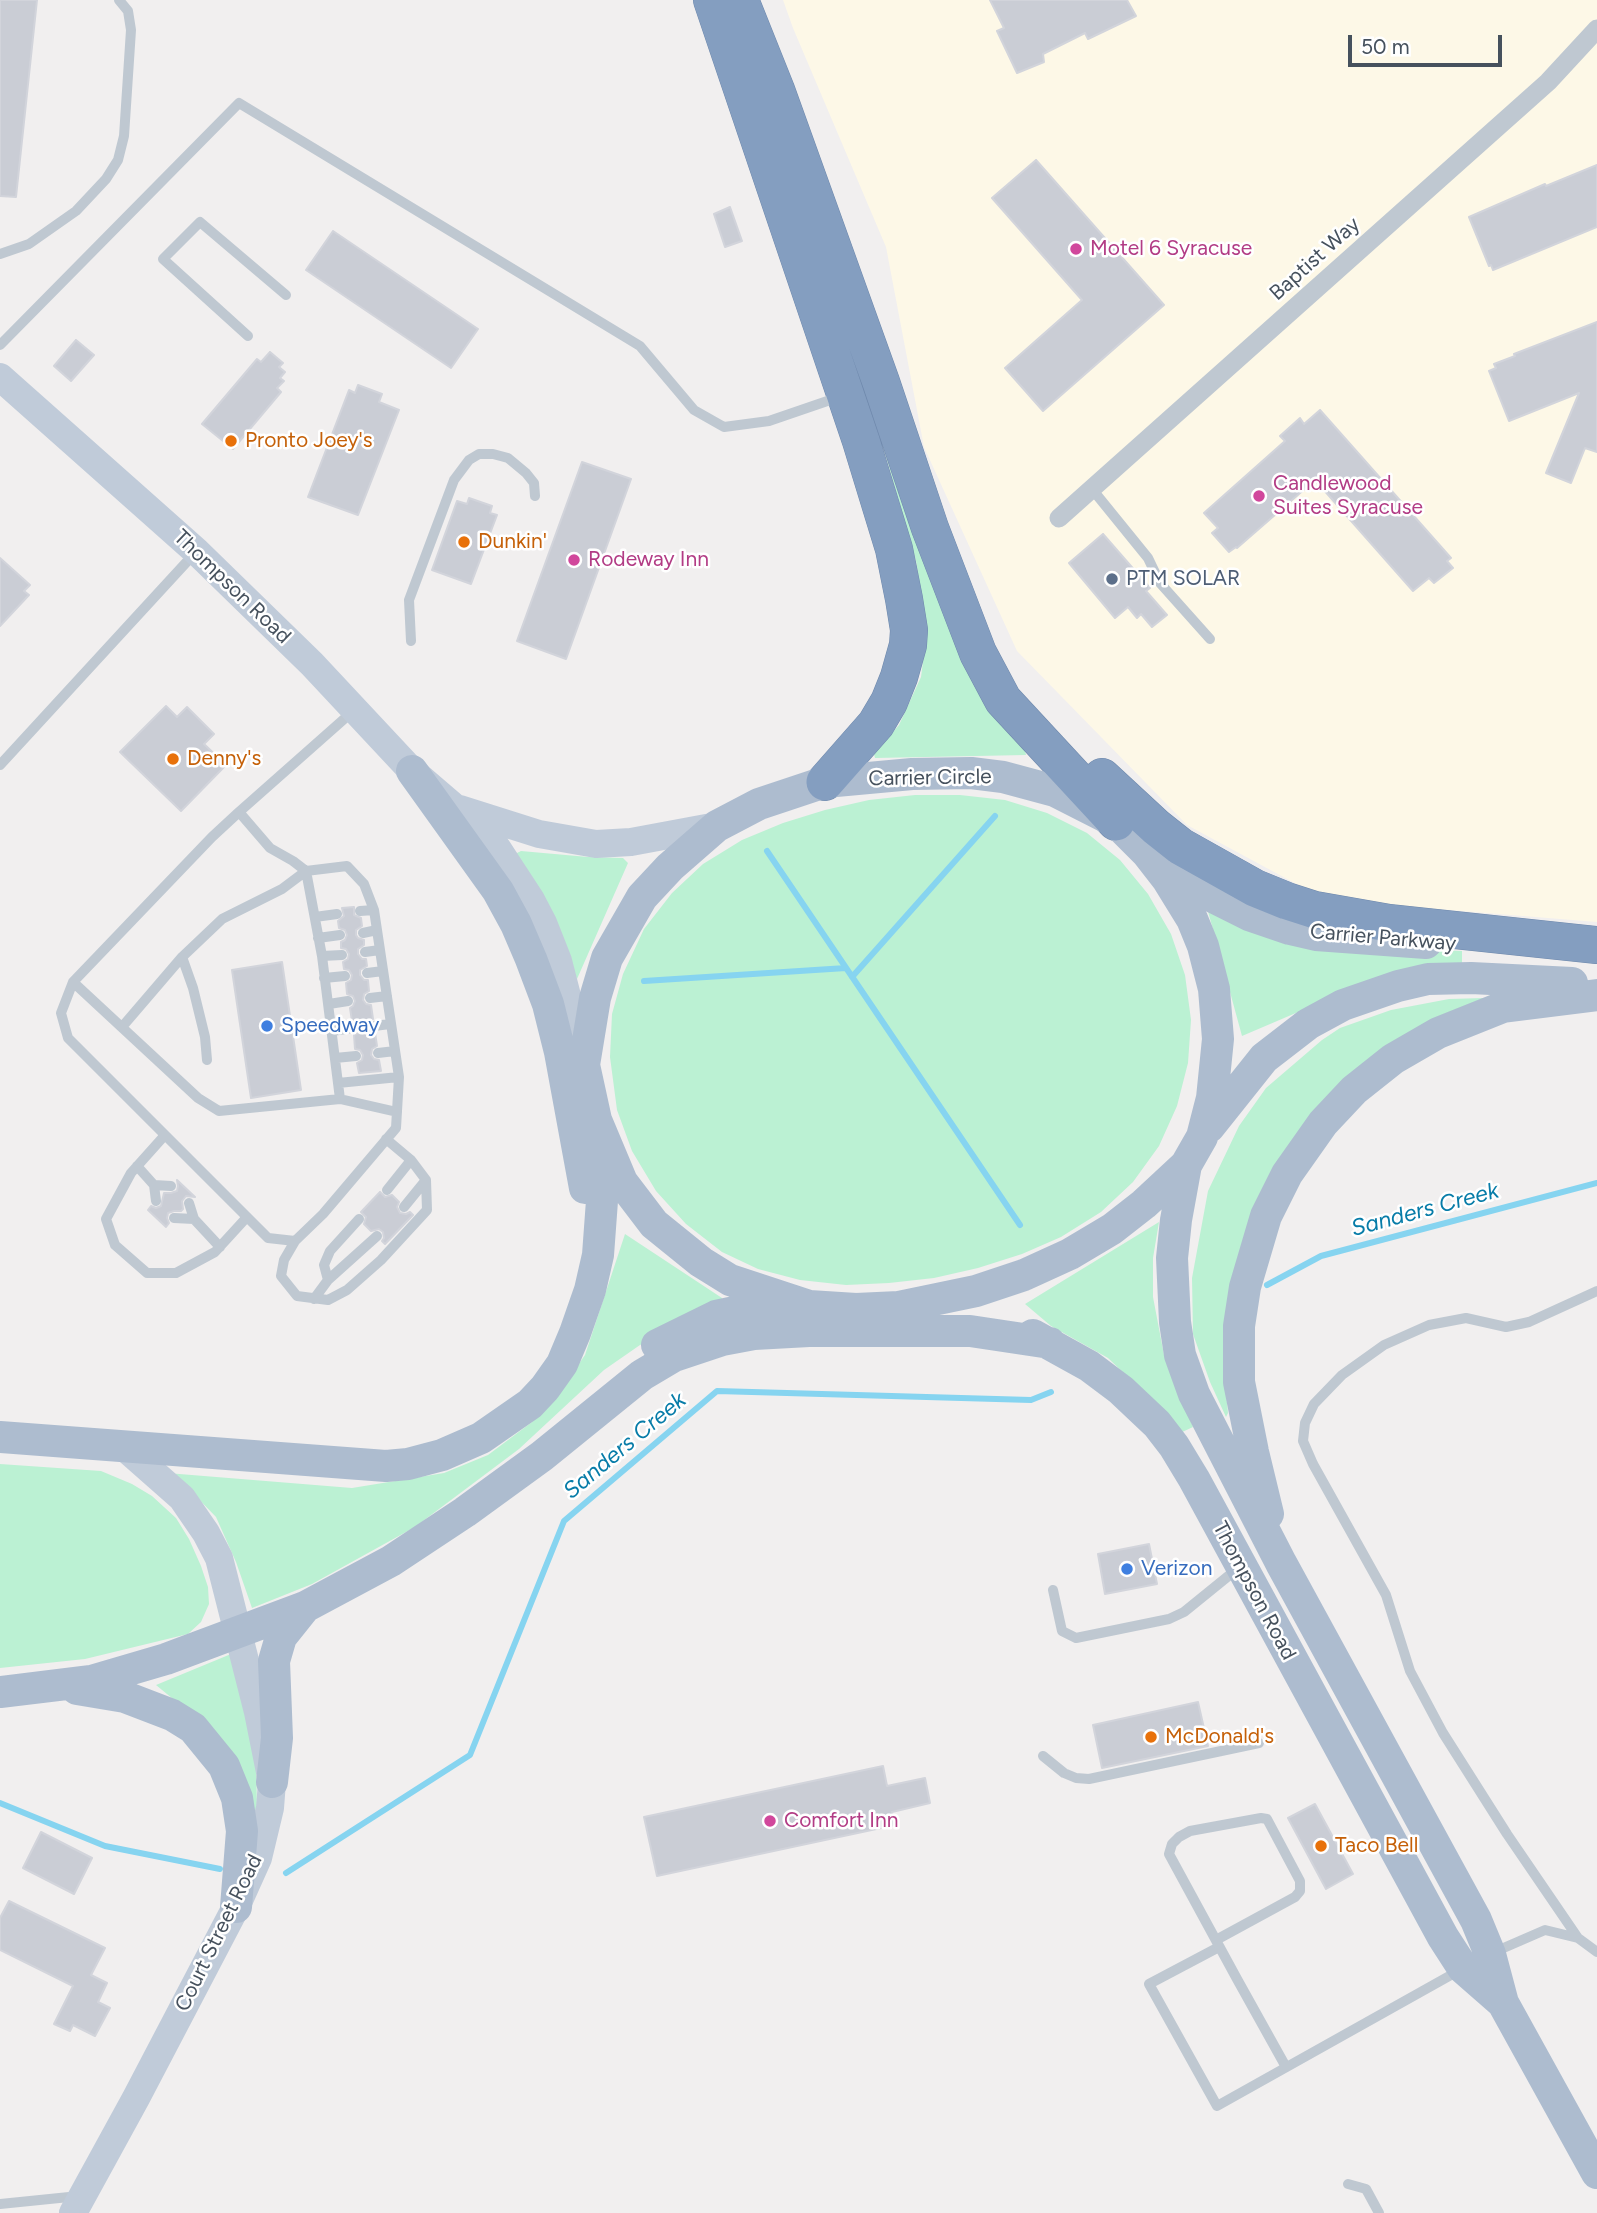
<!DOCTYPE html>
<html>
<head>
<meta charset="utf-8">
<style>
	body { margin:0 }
	#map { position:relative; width:1597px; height:2213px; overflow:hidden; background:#f1efef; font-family:Figtree,sans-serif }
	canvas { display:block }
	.scale { position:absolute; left:1348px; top:35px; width:154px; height:32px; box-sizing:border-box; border:4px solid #46515d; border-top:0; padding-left:9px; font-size:21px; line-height:24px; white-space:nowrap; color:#46515d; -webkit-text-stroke:5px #fff; paint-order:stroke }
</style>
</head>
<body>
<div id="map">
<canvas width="1597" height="2213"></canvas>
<div class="scale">50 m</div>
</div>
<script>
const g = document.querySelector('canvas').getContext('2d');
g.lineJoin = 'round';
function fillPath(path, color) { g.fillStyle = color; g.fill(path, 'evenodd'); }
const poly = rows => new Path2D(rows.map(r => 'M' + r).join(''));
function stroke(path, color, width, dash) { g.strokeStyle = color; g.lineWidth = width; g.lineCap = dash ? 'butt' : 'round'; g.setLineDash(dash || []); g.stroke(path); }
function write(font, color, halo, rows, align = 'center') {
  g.font = font + ' Figtree,sans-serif'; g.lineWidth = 5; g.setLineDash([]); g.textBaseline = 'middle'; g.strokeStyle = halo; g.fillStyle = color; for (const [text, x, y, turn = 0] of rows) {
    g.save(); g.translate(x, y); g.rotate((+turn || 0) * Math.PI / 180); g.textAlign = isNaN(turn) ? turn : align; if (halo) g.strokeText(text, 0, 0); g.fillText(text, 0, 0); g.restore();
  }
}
const commercial = poly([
	[783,0,1597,0,1597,922,1326,900,1187,825,1017,651,924,447,886,247,793,28]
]);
const green = poly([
	[884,450,954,641,1024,747,1026,755,875,758,874,754,899,725,921,677,927,630,916,561],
	[915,795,960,795,1005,800,1047,813,1087,833,1120,860,1148,894,1171,934,1185,975,1191,1020,1188,1063,1177,1106,1159,1146,1133,1182,1101,1212,1061,1237,1022,1254,978,1268,934,1278,889,1283,846,1285,800,1280,758,1269,722,1252,686,1224,656,1191,632,1151,617,1110,610,1057,612,1014,623,974,644,929,672,893,703,864,742,840,783,823,825,810,869,800],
	[521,851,588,857,623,858,628,863,577,979,515,854],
	[1206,904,1330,946,1462,951,1462,968,1331,998,1242,1036],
	[1484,998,1301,1129,1226,1392,1228,1413,1226,1417,1210,1382,1193,1334,1192,1278,1208,1191,1239,1126,1266,1088,1322,1040,1340,1028,1391,1010,1449,999],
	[1159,1222,1153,1258,1153,1297,1164,1355,1193,1427,1178,1434,1159,1407,1108,1358,1051,1326,1025,1304],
	[625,1234,722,1298,721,1306,640,1345,604,1370,519,1449,415,1527,312,1584,252,1608,236,1562,216,1517,186,1486,167,1473,352,1488,444,1473,488,1455,532,1422,560,1391,585,1355],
	[0,1464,101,1471,132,1484,152,1496,176,1518,189,1539,201,1566,208,1587,209,1604,201,1622,188,1634,85,1659,0,1668],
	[231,1654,256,1751,257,1813,254,1838,201,1722,156,1685]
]);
const stream = poly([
	[767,851,1020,1225],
	[852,977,995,816],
	[644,981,846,968],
	[1267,1285,1321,1256,1597,1183],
	[0,1803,105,1846,220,1869],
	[286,1873,470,1755,564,1521,717,1391,1031,1400,1051,1392]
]);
const building = poly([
	[0,0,37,0,16,197,0,196,0,0],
	[990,0,1127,0,1136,16,1088,39,1085,33,1043,54,1044,62,1017,73,997,31,1004,28,990,0],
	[1036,160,1164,305,1043,411,1005,368,1082,300,992,198,1036,160],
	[1597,165,1597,227,1493,270,1491,265,1489,266,1469,217,1545,184,1546,186,1597,165],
	[730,207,742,241,725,247,714,214,730,207],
	[333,231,478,329,451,368,306,270,333,231],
	[1597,322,1597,452,1585,448,1571,483,1546,473,1579,393,1509,421,1489,371,1496,368,1494,364,1515,356,1514,354,1597,322],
	[76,340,94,355,71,381,54,366,76,340],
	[270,352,283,363,279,367,285,372,280,378,284,381,277,388,281,392,233,449,202,424,257,359,261,362,270,352],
	[358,385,382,394,379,402,399,410,358,515,308,497,349,390,355,393,358,385],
	[1320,410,1451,558,1447,561,1453,568,1434,583,1429,578,1413,591,1315,480,1237,548,1236,547,1229,552,1212,533,1218,528,1204,513,1285,441,1280,436,1300,418,1304,424,1320,410],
	[582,462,631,479,566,659,517,641,582,462],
	[469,498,492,506,490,513,497,515,471,584,432,570,457,501,467,504,469,498],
	[1103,534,1150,588,1146,591,1167,615,1152,627,1141,614,1137,618,1128,607,1115,618,1069,563,1103,534],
	[0,558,30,585,24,591,29,595,0,626,0,558],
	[166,706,177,717,187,707,214,734,204,744,226,765,181,811,120,752,166,706],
	[354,907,354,915,361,918,362,926,356,930,356,935,358,938,364,940,364,945,358,949,358,954,362,959,366,959,367,966,360,970,360,975,364,980,368,980,369,991,364,994,363,1000,366,1004,371,1005,373,1019,368,1023,367,1028,371,1032,375,1033,377,1046,372,1049,371,1055,374,1059,379,1060,381,1071,359,1073,357,1063,362,1060,363,1055,360,1050,355,1049,354,1035,358,1033,360,1028,358,1023,352,1021,350,1008,353,1006,355,1001,353,996,347,994,346,983,351,980,352,975,349,970,344,969,343,962,348,959,349,954,346,949,341,948,341,942,345,940,347,935,345,930,339,928,338,921,344,916,342,908,354,907],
	[282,962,301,1090,251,1098,232,970,282,962],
	[177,1180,195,1197,186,1196,182,1201,183,1209,181,1211,174,1211,168,1213,167,1218,169,1223,166,1227,148,1210,151,1206,156,1208,161,1206,164,1193,171,1193,177,1191,178,1186,177,1180],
	[380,1192,385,1197,392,1195,399,1202,397,1207,400,1213,406,1214,410,1212,413,1215,385,1244,382,1241,384,1238,383,1232,379,1229,371,1231,364,1224,366,1217,361,1212,380,1192],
	[1149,1544,1157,1584,1105,1594,1098,1554,1149,1544],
	[1198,1702,1208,1746,1102,1768,1093,1725,1198,1702],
	[883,1766,887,1786,925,1778,930,1803,892,1812,895,1825,657,1876,644,1817,883,1766],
	[1315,1804,1353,1874,1326,1889,1288,1818,1315,1804],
	[41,1832,92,1858,74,1894,23,1868,41,1832],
	[9,1901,105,1948,91,1975,107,1983,98,2002,110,2008,95,2036,73,2025,70,2031,54,2024,73,1986,0,1950,0,1918,9,1901]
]);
const lane = poly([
	[0,254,29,244,76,211,106,179,118,160,124,136,131,30,128,11,119,0],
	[248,336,163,259,200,222,286,295],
	[0,345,239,103,640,346,694,410,724,427,769,421,839,397],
	[1092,489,1148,558,1160,583,1210,639],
	[411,641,409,600,454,480,469,460,479,454,493,454,508,458,526,473,534,483,535,496],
	[0,765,194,554],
	[239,812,270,848,293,861,306,871,347,866,364,884,374,910,399,1077,396,1128,323,1214,295,1241,268,1238,68,1038,61,1013,73,982,212,837,239,812,352,712],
	[360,911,374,910],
	[315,917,337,914],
	[363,933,377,930],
	[318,938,340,935],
	[365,952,380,950],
	[322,956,342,955],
	[182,957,193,988,205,1037,207,1060],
	[367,973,383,971],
	[324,978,345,976],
	[73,982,198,1098,219,1111,340,1099,397,1112],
	[370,998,387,996],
	[329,1004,348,1001],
	[374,1026,390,1024],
	[122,1027,182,957,222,919,282,889,306,871,322,956,340,1099],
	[332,1031,353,1028],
	[378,1053,395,1051],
	[335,1058,356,1056],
	[338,1083,399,1077],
	[165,1135,131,1173,106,1219,115,1245,147,1273,176,1273,215,1252,247,1217],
	[137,1166,154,1185,156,1201],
	[154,1185,171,1186],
	[387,1190,411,1160],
	[404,1207,426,1180],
	[174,1218,194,1219,189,1203],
	[194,1219,220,1247],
	[295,1241,284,1260,281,1276,297,1296,328,1300,347,1290,381,1260,427,1210,426,1180,411,1160,386,1139],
	[328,1280,324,1265,330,1251,359,1219],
	[314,1299,328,1280,377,1236],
	[1053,1590,1062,1631,1076,1638,1169,1619,1184,1612,1237,1569],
	[1043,1756,1064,1773,1076,1778,1089,1779,1259,1743],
	[1578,1938,1507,1834,1443,1733,1410,1671,1386,1595,1313,1464,1303,1441,1305,1423,1314,1404,1342,1375,1384,1345,1429,1325,1466,1318,1506,1327,1529,1322,1597,1291],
	[1216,1940,1295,1897,1300,1891,1300,1881,1267,1819,1261,1818,1190,1831,1179,1837,1172,1844,1169,1854,1237,1979,1286,2067],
	[1219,1947,1149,1984,1217,2106,1460,1970],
	[1492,1953,1545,1930,1578,1938,1597,1952],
	[1348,2184,1366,2189,1379,2213],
	[0,2204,79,2196]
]);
const street = poly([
	[1059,518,1548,82,1597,29]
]);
const secondary = poly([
	[0,377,197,552,312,664,412,771,454,807,497,848,531,900,543,923,558,961,584,1062],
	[460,809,539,834,596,844,631,842,717,826],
	[73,2213,136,2098,236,1907,258,1858,270,1808,272,1782,258,1712,219,1558,206,1533,182,1498,123,1446]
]);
const primary = poly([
	[412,771,498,891,516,924,531,959,548,1004,560,1052,585,1188],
	[971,773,1003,777,1055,791,1116,822,1147,853,1168,880,1192,919,1203,946,1214,989,1218,1039,1212,1098,1202,1137,1186,1165,1144,1204,1112,1229,1070,1254,1024,1275,976,1291,899,1307,856,1309,809,1306,730,1280,701,1262,654,1224,622,1182,596,1120,584,1065,595,998,607,958,642,897,670,867,717,826,759,804,825,782,912,774,971,773],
	[1166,867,1215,898,1249,915,1290,929,1316,935,1426,943],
	[1209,1127,1264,1058,1308,1024,1343,1005,1398,986,1428,979,1471,978,1572,983],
	[1186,1165,1176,1220,1172,1258,1175,1322,1180,1355,1194,1394,1281,1563,1476,1920,1490,1954,1503,2003,1597,2173],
	[1033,1335,1089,1366,1121,1390,1157,1424,1174,1446,1194,1479,1443,1937,1463,1968,1503,2003],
	[657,1345,716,1316,749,1309,790,1307],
	[0,1437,386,1466,408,1464,442,1455,481,1438,530,1404,545,1388,562,1364,575,1333,590,1290,598,1255,603,1187,599,1150],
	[1268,1514,1253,1452,1239,1382,1239,1326,1245,1287,1266,1216,1287,1174,1323,1123,1354,1090,1393,1059,1438,1033,1503,1007,1597,995],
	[77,1689,125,1697,172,1715,193,1728,224,1766,237,1798,242,1831,236,1907],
	[0,1692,91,1681,166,1659,305,1607,391,1561,465,1512,542,1456,642,1375,674,1356,722,1340,754,1334,809,1331,970,1331,1050,1343],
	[272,1782,277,1738,274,1661,281,1637,305,1607]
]);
const highway = poly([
	[712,0,861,441,894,549,904,599,909,630,908,645,899,677,889,702,876,724,825,782],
	[740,0,776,90,881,382,930,528,978,653,1003,700,1116,822],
	[1102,777,1156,827,1180,846,1255,888,1287,901,1315,910,1389,923,1597,945]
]);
const markers = [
	[1076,249,7,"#d1479c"],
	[231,441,7,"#e8710a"],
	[1259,496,7,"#d1479c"],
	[464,542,7,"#e8710a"],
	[574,560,7,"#d1479c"],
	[1112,579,7,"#5c6f8a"],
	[173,759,7,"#e8710a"],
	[267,1026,7,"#3f7fe0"],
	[1127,1569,7,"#3f7fe0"],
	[1151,1737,7,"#e8710a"],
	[770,1821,7,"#d1479c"],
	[1321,1846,7,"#e8710a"]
];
const hotelNames = [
	["Motel 6 Syracuse",1090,249],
	["Candlewood",1273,484],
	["Suites Syracuse",1273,508],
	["Rodeway Inn",588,560],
	["Comfort Inn",784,1821]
];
const streetNames = [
	["Baptist Way",1315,259,-42],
	["Thompson Road",232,587,44],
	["Carrier Circle",930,778,-1],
	["Carrier Parkway",1383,938,5],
	["Thompson Road",1254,1591,62],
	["Court Street Road",219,1933,-64]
];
const foodNames = [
	["Pronto Joey's",245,441],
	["Dunkin'",478,542],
	["Denny's",187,759],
	["McDonald's",1165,1737],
	["Taco Bell",1335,1846]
];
const serviceNames = [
	["PTM SOLAR",1126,579]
];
const shopNames = [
	["Speedway",281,1026],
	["Verizon",1141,1569]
];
const waterNames = [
	["Sanders Creek",1425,1210,-15],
	["Sanders Creek",625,1446,-40]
];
fillPath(commercial, '#fdf8e7');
fillPath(green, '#bbf1d3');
stroke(stream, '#86d4f0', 6);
fillPath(building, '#cacdd5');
stroke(building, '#d2d4db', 2);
stroke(highway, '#6f89ac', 38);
stroke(lane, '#bfc8d1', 10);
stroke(street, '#bfc8d1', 19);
stroke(secondary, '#c0cbd9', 28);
stroke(primary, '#adbccf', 32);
stroke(highway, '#849ec0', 37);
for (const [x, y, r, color] of markers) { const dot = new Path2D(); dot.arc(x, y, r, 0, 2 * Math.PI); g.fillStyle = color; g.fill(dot); stroke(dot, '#fff', 2.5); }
write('21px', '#b23c85', '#fff', hotelNames, 'left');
write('21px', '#46515d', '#fff', streetNames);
write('21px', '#c56008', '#fff', foodNames, 'left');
write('21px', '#4e5e75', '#fff', serviceNames, 'left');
write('21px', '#366cbe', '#fff', shopNames, 'left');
write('italic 23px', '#077ca8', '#fff', waterNames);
</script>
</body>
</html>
